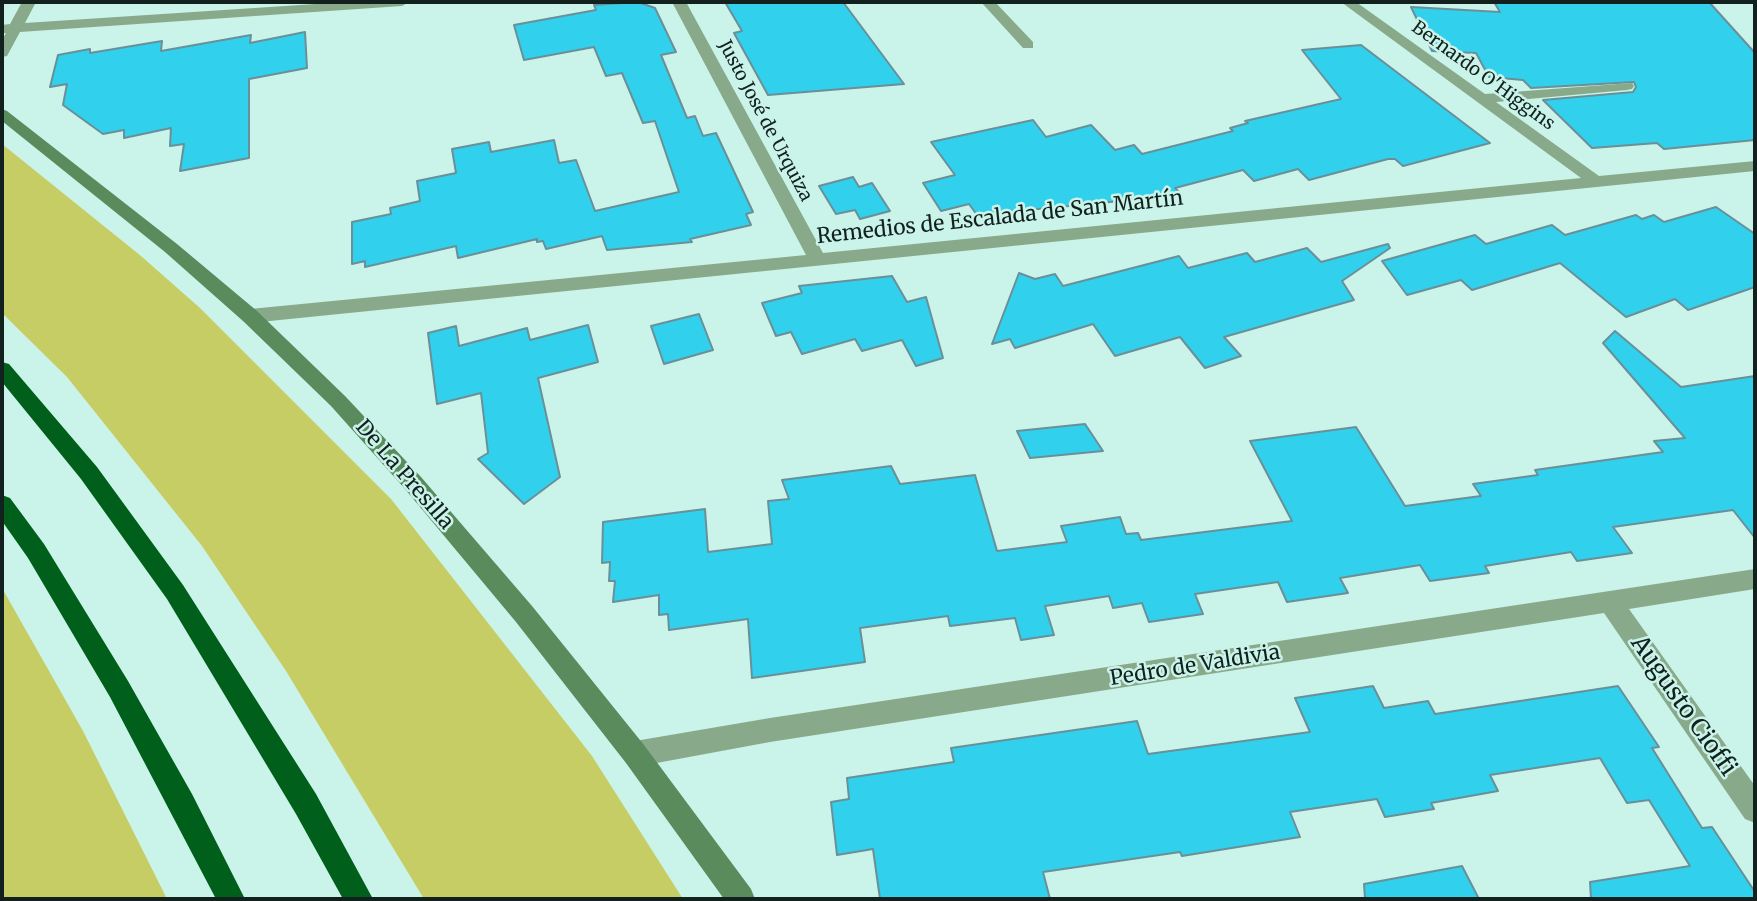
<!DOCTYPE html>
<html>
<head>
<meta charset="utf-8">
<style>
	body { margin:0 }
	#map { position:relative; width:1757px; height:901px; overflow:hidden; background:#caf3e9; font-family:Merriweather,serif }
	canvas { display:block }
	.frame { position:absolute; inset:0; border:4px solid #12211e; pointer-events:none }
</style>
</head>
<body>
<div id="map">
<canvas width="1757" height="901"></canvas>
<div class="frame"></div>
</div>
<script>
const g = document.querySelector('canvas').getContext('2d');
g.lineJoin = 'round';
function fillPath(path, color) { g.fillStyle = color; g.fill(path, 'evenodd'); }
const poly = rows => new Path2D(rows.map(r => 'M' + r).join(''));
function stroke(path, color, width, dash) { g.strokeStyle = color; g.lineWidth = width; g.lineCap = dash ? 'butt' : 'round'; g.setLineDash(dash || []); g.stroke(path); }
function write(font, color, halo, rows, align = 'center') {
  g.font = font + ' Merriweather,serif'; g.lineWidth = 5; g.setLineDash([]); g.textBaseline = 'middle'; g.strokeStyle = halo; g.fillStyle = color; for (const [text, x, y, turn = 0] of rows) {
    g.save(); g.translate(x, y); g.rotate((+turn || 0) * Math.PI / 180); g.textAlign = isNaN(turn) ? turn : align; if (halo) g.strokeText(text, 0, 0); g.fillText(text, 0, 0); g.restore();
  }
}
const green = poly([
	[2,144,141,256,200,308,391,499,592,756,683,899,424,899,286,671,202,546,67,377,2,313],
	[2,588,83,731,167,899,2,899]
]);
const building = poly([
	[638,2,655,8,676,52,661,55,687,118,695,116,703,136,716,133,753,212,746,214,751,225,690,239,692,242,607,250,602,236,546,249,543,241,537,242,537,239,458,258,456,246,365,267,365,261,352,264,352,222,391,214,390,208,420,201,417,181,456,173,452,149,489,142,491,152,554,140,559,163,576,160,595,211,679,192,655,121,643,123,622,73,606,76,594,47,524,60,514,25,596,10,594,5,638,2],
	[725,2,843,2,904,84,768,95,734,33,742,31,725,2],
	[1494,2,1709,2,1755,53,1755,140,1664,149,1657,143,1592,148,1543,100,1633,92,1636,87,1634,82,1531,88,1523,80,1489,77,1476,53,1432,51,1411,7,1500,12,1494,2],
	[305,32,307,68,249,79,249,158,180,171,184,144,170,146,171,128,124,138,124,130,103,134,63,105,67,84,50,87,58,55,90,49,90,53,162,41,161,51,251,35,250,43,305,32],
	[1361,45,1490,143,1403,166,1395,159,1388,159,1309,180,1298,169,1254,181,1243,170,1175,188,1182,195,977,215,969,204,941,211,923,183,955,175,931,142,1033,120,1046,137,1091,125,1115,150,1134,145,1142,154,1233,131,1230,128,1248,123,1245,121,1341,99,1302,50,1361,45],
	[853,177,859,187,872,183,890,211,860,219,855,210,836,214,819,186,853,177],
	[1716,207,1755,234,1755,287,1688,310,1675,299,1626,317,1560,263,1472,290,1461,280,1407,295,1382,261,1475,235,1486,244,1552,225,1565,235,1636,215,1642,219,1654,215,1664,222,1716,207],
	[1388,244,1390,248,1342,281,1354,300,1224,337,1241,356,1205,368,1180,337,1115,356,1093,324,1015,348,1010,339,992,344,1019,273,1035,279,1055,274,1063,286,1179,256,1188,268,1247,253,1255,262,1307,248,1321,262,1388,244],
	[892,276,907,302,926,297,943,358,916,366,902,340,862,351,855,339,802,354,791,332,776,336,762,303,802,293,799,286,892,276],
	[699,314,713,350,664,364,651,326,699,314],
	[588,325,598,362,538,378,560,477,524,504,478,459,488,453,481,393,437,404,428,333,456,326,459,346,527,328,530,340,588,325],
	[1615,331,1681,387,1755,376,1755,538,1733,510,1613,527,1632,553,1577,561,1571,552,1485,566,1489,573,1430,581,1420,565,1340,578,1348,593,1287,602,1278,582,1236,588,1195,594,1203,614,1149,622,1142,603,1113,608,1109,596,1045,606,1054,635,1021,640,1015,618,950,626,948,616,860,628,865,662,752,678,748,619,669,630,668,614,659,615,659,595,613,602,615,581,609,581,610,562,602,563,603,522,705,509,708,552,772,544,768,501,789,499,782,480,891,466,900,484,975,475,997,551,1067,542,1061,526,1120,517,1126,534,1138,533,1141,540,1292,521,1250,441,1356,427,1405,506,1481,496,1473,484,1538,475,1535,470,1663,452,1654,441,1685,438,1603,343,1615,331],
	[1085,424,1103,451,1030,458,1017,431,1085,424],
	[1373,686,1384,708,1428,701,1435,714,1618,686,1659,747,1652,748,1702,828,1712,827,1755,892,1755,899,1591,899,1590,882,1690,866,1649,800,1627,803,1600,758,1490,775,1498,791,1431,803,1434,809,1385,817,1377,799,1290,812,1300,837,1182,856,1180,852,1043,872,1050,899,880,899,873,849,837,855,831,802,849,799,847,778,954,762,951,748,1137,721,1148,754,1310,732,1295,698,1373,686],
	[1462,866,1479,899,1365,899,1364,884,1462,866]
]);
const street = poly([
	[22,2,36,2,25,23,346,2,409,2,402,6,20,32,7,56,2,57,2,40,6,33,2,33,2,25,10,24,22,2],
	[672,2,686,2,823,253,1581,178,1341,2,1356,2,1485,94,1632,83,1634,86,1632,89,1627,90,1496,102,1599,176,1755,161,1755,171,250,323,243,321,241,316,243,311,250,309,806,255,672,2],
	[981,2,995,2,1033,42,1033,48,1023,48,981,2],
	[1755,569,1755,589,1629,609,1755,786,1755,823,1745,819,1604,613,770,742,635,767,626,763,622,754,626,745,635,741,770,718,1755,569]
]);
const secondary = poly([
	[2,109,7,111,177,244,257,311,345,396,421,477,532,606,644,745,751,889,755,899,724,899,626,763,516,622,405,489,331,406,243,321,165,252,2,121,2,109]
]);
const highway = poly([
	[2,362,9,364,97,467,183,585,316,794,373,899,343,899,296,814,167,599,81,479,2,382,2,362],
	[2,495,10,498,44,544,128,681,192,794,245,899,216,899,110,697,28,558,2,521,2,495]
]);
const farStreetnames = [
	["Bernardo O'Higgins",1483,76,36],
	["Justo José de Urquiza",765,121,62]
];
const streetNames = [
	["Remedios de Escalada de San Martín",1000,218,-6],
	["De La Presilla",404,475,49],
	["Pedro de Valdivia",1195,666,-9]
];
const nearStreetnames = [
	["Augusto Cioffi",1683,706,55]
];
fillPath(green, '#c6cd65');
fillPath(building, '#31d1ed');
stroke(building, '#699098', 2);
fillPath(street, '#89aa8a');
fillPath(secondary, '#598b5c');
fillPath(highway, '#00601b');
write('18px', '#12211e', '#caf3e9', farStreetnames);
write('21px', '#12211e', '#caf3e9', streetNames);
write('24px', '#12211e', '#caf3e9', nearStreetnames);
</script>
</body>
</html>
